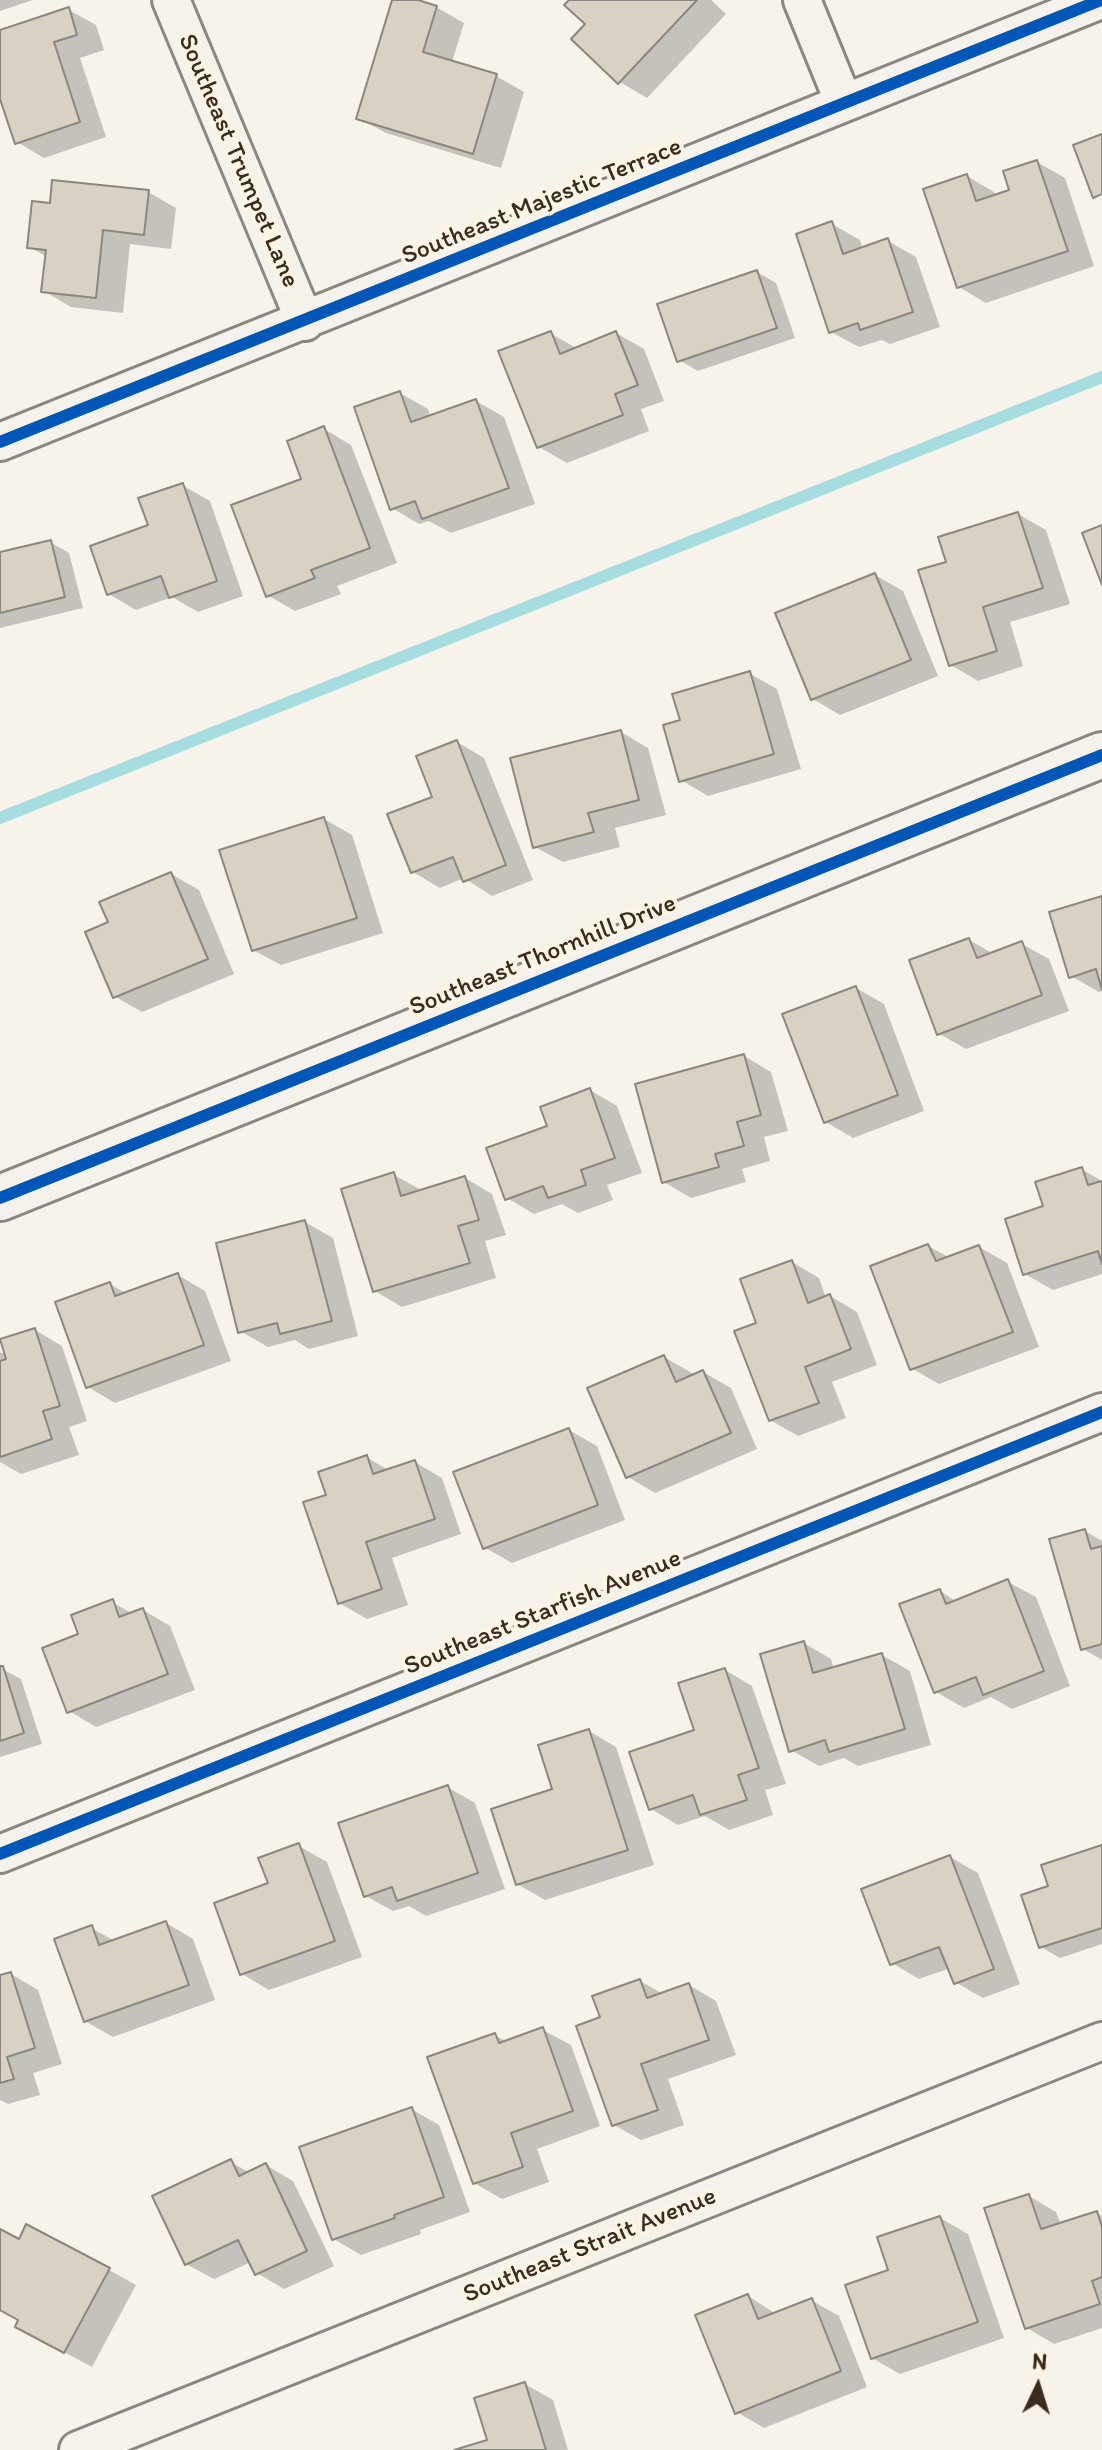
<!DOCTYPE html>
<html>
<head>
<meta charset="utf-8">
<style>
	body { margin:0 }
	#map { position:relative; width:1102px; height:2450px; overflow:hidden; background:#f7f3ea; font-family:Itim,sans-serif }
	canvas { display:block }
	.north { position:absolute; left:998px; top:2346px; width:80px; height:80px; -webkit-text-stroke:6px #fcf5e5; paint-order:stroke; rotate:4deg; font-size:22px; font-weight:700; line-height:32px; text-align:center; color:#3b2a1e }
	.north::after { content:''; display:block; margin:auto; width:28px; height:36px; background:#3b2a1e; clip-path:polygon(50% 0,100% 100%,50% 72%,0 100%) }
</style>
</head>
<body>
<div id="map">
<canvas width="1102" height="2450"></canvas>
<div class="north">N</div>
</div>
<script>
const g = document.querySelector('canvas').getContext('2d');
g.lineJoin = 'round';
function fillPath(path, color) { g.fillStyle = color; g.fill(path, 'evenodd'); }
const poly = rows => new Path2D(rows.map(r => 'M' + r).join(''));
function stroke(path, color, width, dash) { g.strokeStyle = color; g.lineWidth = width; g.lineCap = dash ? 'butt' : 'round'; g.setLineDash(dash || []); g.stroke(path); }
function write(font, color, halo, rows, align = 'center') {
  g.font = font + ' Itim,sans-serif'; g.lineWidth = 8; g.setLineDash([]); g.textBaseline = 'middle'; g.strokeStyle = halo; g.fillStyle = color; for (const [text, x, y, turn = 0] of rows) {
    g.save(); g.translate(x, y); g.rotate((+turn || 0) * Math.PI / 180); g.textAlign = isNaN(turn) ? turn : align; if (halo) g.strokeText(text, 0, 0); g.fillText(text, 0, 0); g.restore();
  }
}
const shadow = poly([
	[0,0,33,0,0,11],
	[394,0,411,0,436,7,464,23,452,62,496,76,524,92,501,168,386,133,358,118],
	[571,0,711,0,726,14,647,98,620,82],
	[69,10,96,25,104,50,80,58,106,137,44,158,17,142,0,92,0,32],
	[1037,162,1065,178,1094,266,986,303,959,287,967,176,994,192,996,196,1011,191],
	[148,192,176,208,171,249,130,244,123,313,71,307,44,291,47,257,29,247,52,205],
	[832,224,860,240,863,249,888,241,916,257,940,327,890,344,882,340,859,347,831,332],
	[757,272,776,283,795,338,698,371,679,360],
	[550,333,578,349,616,333,644,349,664,401,641,409,649,431,567,463,539,447],
	[400,393,428,409,430,417,476,401,504,417,535,504,451,533,429,521,419,524,392,508],
	[324,429,351,445,397,563,337,586,341,594,295,611,267,595,303,480],
	[182,485,210,501,243,596,198,612,172,597,136,610,109,594],
	[1018,514,1046,530,1070,604,1010,622,1023,666,978,681,951,665],
	[50,542,69,553,83,608,0,628,0,554],
	[875,575,903,591,938,676,840,715,813,699],
	[749,673,777,689,801,769,708,796,681,780],
	[621,732,648,748,666,815,615,828,620,847,563,862,535,847],
	[457,742,484,758,533,880,492,896,464,878,440,888,413,872,435,798],
	[324,819,352,835,383,933,281,965,253,950],
	[171,874,199,890,234,974,142,1012,114,996,110,923],
	[1102,898,1102,991,1099,992,1071,976],
	[969,940,994,954,1022,944,1049,959,1069,1011,966,1049,938,1033],
	[856,988,884,1004,924,1111,853,1138,826,1122],
	[744,1056,771,1072,788,1131,764,1137,770,1161,742,1169,746,1182,691,1198,664,1182],
	[590,1090,617,1106,642,1173,607,1185,613,1200,578,1213,562,1204,534,1214,507,1198,549,1127],
	[1081,1169,1102,1181,1102,1274,1053,1290,1025,1274,1046,1207],
	[394,1175,423,1191,465,1178,492,1194,506,1235,485,1241,496,1278,402,1307,375,1291],
	[305,1222,333,1238,358,1336,309,1349,295,1340,268,1347,240,1331],
	[928,1246,950,1258,979,1247,1007,1263,1039,1347,939,1384,911,1368],
	[792,1262,819,1278,826,1298,830,1296,857,1312,877,1365,832,1382,846,1418,798,1436,770,1420,758,1324],
	[178,1275,205,1291,231,1361,115,1403,88,1387,110,1284,127,1294],
	[35,1330,62,1346,87,1421,69,1427,79,1455,21,1474,0,1462,0,1352,8,1356],
	[664,1357,692,1373,693,1376,703,1372,731,1388,757,1449,655,1493,628,1477],
	[569,1430,597,1446,625,1520,512,1563,484,1547],
	[366,1457,390,1471,415,1462,442,1478,461,1534,392,1558,408,1605,367,1619,339,1603,328,1496],
	[1085,1531,1102,1541,1102,1660,1083,1649],
	[1008,1582,1036,1597,1070,1686,1012,1709,991,1697,964,1708,936,1692,940,1591,957,1602],
	[112,1602,133,1614,143,1610,170,1626,195,1690,96,1727,69,1711],
	[804,1643,831,1659,834,1669,882,1655,910,1671,931,1745,858,1766,844,1758,819,1766,791,1750],
	[0,1668,21,1679,42,1744,0,1757],
	[725,1670,752,1686,786,1784,765,1790,773,1815,729,1830,705,1816,678,1825,651,1809,697,1731],
	[589,1731,616,1747,654,1865,545,1900,517,1884,555,1790],
	[447,1787,475,1803,505,1889,426,1916,409,1906,393,1911,366,1896],
	[299,1846,327,1862,362,1957,269,1990,242,1974,270,1885],
	[1102,1847,1102,1944,1060,1958,1041,1947,1050,1887],
	[950,1857,978,1873,1020,1984,983,1998,955,1982,950,1968,919,1979,892,1963],
	[166,1923,193,1939,215,2000,113,2037,85,2021,91,1928,115,1941],
	[11,1974,38,1990,62,2064,33,2073,40,2095,8,2104,0,2100,0,1977],
	[640,1981,663,1994,689,1985,716,2001,736,2055,668,2079,684,2125,641,2140,614,2125,602,2019],
	[543,2030,571,2045,600,2126,537,2149,549,2182,502,2199,474,2183,495,2035,507,2042],
	[411,2109,439,2125,470,2212,420,2230,421,2234,361,2255,334,2239],
	[231,2162,250,2173,266,2165,293,2181,334,2266,284,2289,257,2273,251,2262,214,2279,186,2264],
	[1029,2196,1056,2212,1061,2225,1096,2213,1102,2216,1102,2328,1054,2344,1027,2328],
	[940,2218,968,2234,1004,2338,900,2374,872,2358,890,2271],
	[0,2231,19,2242,109,2270,136,2285,92,2367,45,2342,21,2320,0,2309],
	[748,2296,776,2314,811,2300,839,2316,867,2387,764,2428,737,2412],
	[525,2384,553,2400,568,2450,461,2450,489,2442]
]);
const stream = poly([
	[0,818,1102,377]
]);
const building = poly([
	[392,0,418,0,437,6,423,52,497,74,473,154,356,119,392,0],
	[569,0,697,0,618,84,571,39,585,24,564,5,569,0],
	[69,7,77,35,54,42,80,122,15,144,0,99,0,30,69,7],
	[1102,134,1102,194,1093,198,1073,145,1102,134],
	[1037,160,1068,251,957,288,923,189,967,174,976,201,1009,190,1003,171,1037,160],
	[52,180,149,190,144,235,103,230,96,298,41,292,46,250,27,248,32,201,50,203,52,180],
	[832,221,843,254,888,238,913,312,860,330,858,323,829,333,796,234,832,221],
	[757,270,777,328,677,362,657,304,757,270],
	[551,331,560,354,616,331,638,385,615,394,623,415,537,448,498,351,551,331],
	[400,391,411,422,476,399,509,488,422,519,415,501,390,510,354,407,400,391],
	[324,426,370,548,311,570,315,578,266,597,231,505,301,479,287,441,324,426],
	[183,483,217,581,169,598,161,576,107,595,90,546,148,525,138,498,183,483],
	[1018,512,1043,588,983,607,997,651,949,666,918,570,946,562,938,537,1018,512],
	[1102,525,1102,585,1082,533,1102,525],
	[51,540,65,597,0,613,0,552,51,540],
	[875,573,911,660,811,700,775,613,875,573],
	[750,671,774,754,679,782,663,725,680,720,672,694,750,671],
	[621,730,639,800,588,813,594,832,533,848,510,758,621,730],
	[457,740,506,865,463,882,453,857,411,873,387,814,432,797,416,756,457,740],
	[324,817,357,918,252,951,219,850,324,817],
	[171,872,208,959,113,998,85,932,108,922,99,902,171,872],
	[1102,896,1102,990,1096,969,1069,978,1049,912,1102,896],
	[969,938,977,958,1022,941,1042,995,937,1035,909,960,969,938],
	[856,986,898,1095,824,1123,782,1014,856,986],
	[744,1054,761,1115,737,1122,744,1146,715,1154,719,1167,662,1183,635,1084,744,1054],
	[590,1088,615,1158,581,1170,586,1185,548,1198,543,1186,505,1200,486,1148,547,1126,540,1107,590,1088],
	[1082,1167,1088,1185,1102,1181,1102,1264,1098,1251,1023,1275,1005,1219,1043,1206,1035,1182,1082,1167],
	[394,1172,401,1196,465,1176,479,1220,458,1226,470,1263,373,1292,341,1189,394,1172],
	[305,1220,332,1321,280,1334,277,1323,238,1333,216,1243,305,1220],
	[928,1244,936,1261,979,1245,1013,1332,910,1370,870,1266,928,1244],
	[792,1260,808,1303,830,1294,851,1349,805,1367,819,1403,769,1421,734,1331,756,1323,740,1279,792,1260],
	[178,1273,204,1345,86,1388,55,1302,110,1282,115,1296,178,1273],
	[35,1328,60,1406,43,1411,52,1439,0,1457,0,1361,6,1359,0,1339,35,1328],
	[664,1355,676,1382,703,1370,731,1433,626,1478,587,1388,664,1355],
	[569,1428,598,1505,483,1549,453,1472,569,1428],
	[367,1455,373,1474,415,1460,435,1519,366,1542,382,1589,338,1604,303,1502,326,1495,318,1472,367,1455],
	[1085,1529,1091,1549,1102,1546,1102,1644,1081,1650,1049,1539,1085,1529],
	[1008,1579,1044,1671,983,1695,976,1677,934,1693,899,1604,940,1589,946,1604,1008,1579],
	[113,1599,119,1617,143,1608,168,1674,67,1713,42,1648,78,1634,71,1615,113,1599],
	[804,1641,813,1673,882,1653,905,1729,829,1752,825,1740,789,1752,760,1654,804,1641],
	[0,1666,3,1666,24,1733,0,1741,0,1666],
	[725,1668,759,1768,738,1775,747,1800,700,1815,693,1795,649,1810,629,1752,694,1730,678,1683,725,1668],
	[589,1729,628,1850,516,1885,491,1809,552,1789,538,1745,589,1729],
	[448,1785,478,1873,397,1901,392,1887,364,1897,338,1823,448,1785],
	[299,1843,335,1941,240,1975,214,1903,268,1883,258,1858,299,1843],
	[1102,1845,1102,1928,1039,1948,1021,1895,1048,1886,1041,1865,1102,1845],
	[950,1855,994,1969,954,1984,939,1947,890,1965,861,1889,950,1855],
	[166,1921,189,1985,84,2022,54,1939,92,1925,99,1945,166,1921],
	[11,1972,35,2048,7,2057,14,2079,0,2083,0,1975,11,1972],
	[640,1979,647,1998,689,1983,709,2040,641,2064,658,2110,612,2126,576,2026,600,2017,592,1996,640,1979],
	[543,2027,573,2111,511,2133,523,2167,473,2184,427,2057,495,2033,499,2043,543,2027],
	[412,2107,444,2197,394,2215,395,2218,332,2240,299,2147,412,2107],
	[231,2159,239,2176,266,2163,307,2251,255,2275,238,2240,185,2265,152,2196,231,2159],
	[1029,2194,1041,2229,1097,2211,1102,2227,1102,2277,1092,2281,1100,2304,1025,2329,984,2208,1029,2194],
	[940,2216,978,2322,871,2359,845,2285,888,2270,877,2237,940,2216],
	[26,2224,110,2268,64,2353,15,2327,18,2320,0,2310,0,2229,19,2239,26,2224],
	[748,2294,758,2319,812,2298,841,2371,735,2414,695,2315,748,2294],
	[525,2382,546,2450,454,2450,487,2440,474,2398,525,2382]
]);
const street = poly([
	[171,0,305,322],
	[802,0,844,103],
	[0,442,1101,0],
	[0,1854,1102,1412],
	[78,2450,1102,2041]
]);
const secondary = poly([
	[0,1198,1102,755]
]);
const cycleway = poly([
	[0,442,1101,0],
	[0,1198,1102,755],
	[0,1854,1102,1412]
]);
const streetNames = [
	["Southeast Trumpet Lane",238,161,67],
	["Southeast Majestic Terrace",542,202,-22],
	["Southeast Thornhill Drive",543,956,-22],
	["Southeast Starfish Avenue",543,1613,-22],
	["Southeast Strait Avenue",590,2246,-22]
];
fillPath(shadow, '#0003');
stroke(stream, '#a6dde0', 12);
fillPath(building, '#d9d1c4');
stroke(building, '#8b867f', 2);
stroke(street, '#8b867f', 42);
stroke(secondary, '#8b867f', 50);
stroke(street, '#f5f2ec', 36);
stroke(secondary, '#f5f2ec', 44);
stroke(cycleway, '#0057b8', 12);
write('26px', '#3b2a1e', '#fcf5e5', streetNames);
</script>
</body>
</html>
